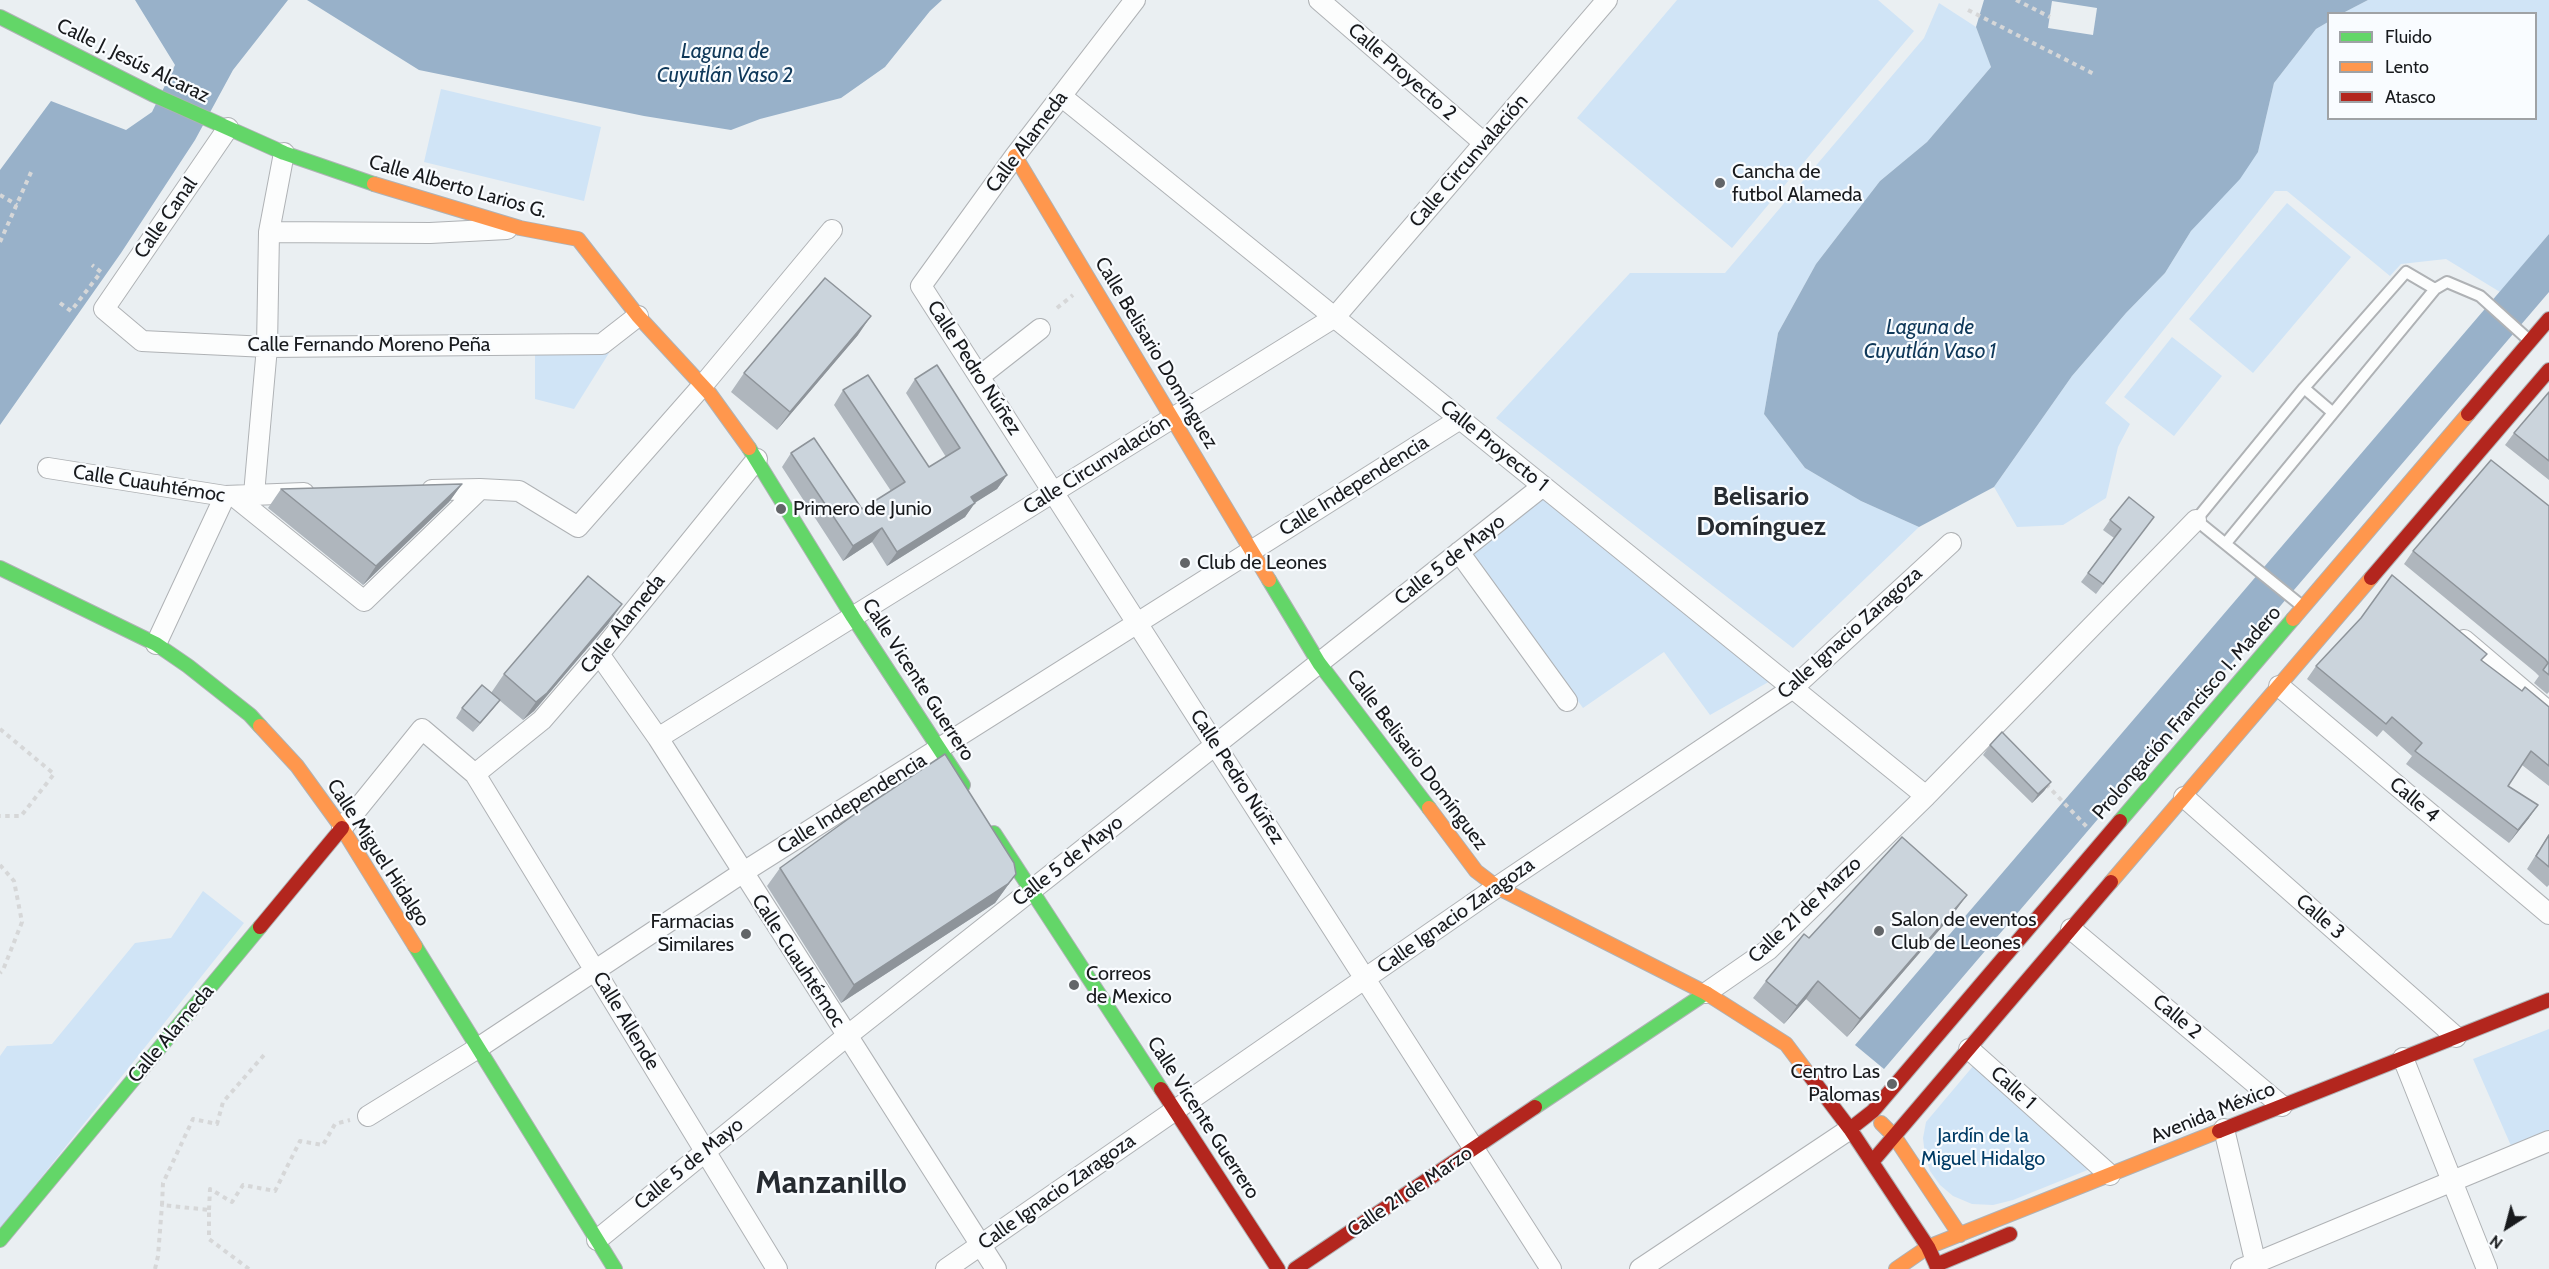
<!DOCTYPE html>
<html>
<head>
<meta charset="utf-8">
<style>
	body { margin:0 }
	#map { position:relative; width:2549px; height:1269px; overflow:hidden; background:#eaeff2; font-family:Cabin,sans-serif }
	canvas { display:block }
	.legend { position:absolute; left:2327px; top:12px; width:210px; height:108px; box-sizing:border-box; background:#f9fcff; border:2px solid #9fa2a5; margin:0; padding:8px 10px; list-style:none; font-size:18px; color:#181a1d }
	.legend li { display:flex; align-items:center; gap:12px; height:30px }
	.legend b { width:30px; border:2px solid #9fa2a5 }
	.north { position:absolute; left:2477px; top:1197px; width:60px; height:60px; -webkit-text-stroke:4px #f9fcff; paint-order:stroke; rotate:216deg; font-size:16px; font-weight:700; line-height:24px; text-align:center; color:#181a1d }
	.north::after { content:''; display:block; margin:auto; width:21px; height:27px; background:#181a1d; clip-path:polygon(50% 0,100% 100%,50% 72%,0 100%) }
</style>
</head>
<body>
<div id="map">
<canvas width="2549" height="1269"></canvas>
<ul class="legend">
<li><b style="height:8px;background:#63d668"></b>Fluido</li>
<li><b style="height:8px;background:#ff974d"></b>Lento</li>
<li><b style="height:8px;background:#b3261e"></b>Atasco</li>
</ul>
<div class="north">N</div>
</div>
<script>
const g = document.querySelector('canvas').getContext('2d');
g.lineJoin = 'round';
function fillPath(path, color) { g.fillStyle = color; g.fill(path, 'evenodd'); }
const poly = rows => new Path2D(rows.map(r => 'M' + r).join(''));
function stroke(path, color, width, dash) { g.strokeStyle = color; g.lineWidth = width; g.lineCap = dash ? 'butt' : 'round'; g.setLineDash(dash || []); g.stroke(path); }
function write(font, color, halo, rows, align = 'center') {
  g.font = font + ' Cabin,sans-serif'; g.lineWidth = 4.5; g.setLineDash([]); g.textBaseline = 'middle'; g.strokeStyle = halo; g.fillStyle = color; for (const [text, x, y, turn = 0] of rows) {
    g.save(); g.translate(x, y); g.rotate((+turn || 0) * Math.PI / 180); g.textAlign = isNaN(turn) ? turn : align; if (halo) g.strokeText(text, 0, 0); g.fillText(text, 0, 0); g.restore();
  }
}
const green = poly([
	[1677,0,1878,0,1914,31,1732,248,1577,118],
	[2368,0,2549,0,2549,234,2500,292,2446,259,2401,264,2390,276,2287,191,2275,191,2105,403,2130,424,2118,447,2106,498,2063,525,2017,527,1994,487,2072,376,2126,313,2165,273,2191,231,2258,152,2274,83,2316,29,2328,22,2328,118,2536,118,2536,14,2343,13],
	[1939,3,1976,27,1991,67,1927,142,1880,181,1816,264,1778,333,1764,414,1805,468,1861,501,1919,527,1793,648,1496,418,1630,273,1725,273,1924,38],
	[441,89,601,127,584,201,424,162],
	[2287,203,2351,257,2253,373,2189,319],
	[2172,337,2222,376,2174,436,2124,397],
	[535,353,609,353,574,409,535,399],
	[1550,492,1772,680,1710,715,1664,652,1583,708,1470,552],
	[203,891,244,923,0,1229,0,1056,7,1046,52,1044,135,943,171,938],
	[2549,1029,2549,1132,2512,1148,2473,1059],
	[1974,1065,2090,1169,2013,1200,1993,1205,1972,1204,1953,1196,1940,1185,1930,1171,1925,1155,1923,1138,1926,1122]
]);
const water = poly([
	[135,0,288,0,233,70,195,140,121,253,0,425,0,170,51,101,126,130,152,112,175,65],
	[307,0,942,0,930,11,885,67,841,98,760,119,731,130,644,116,419,70],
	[1984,0,2368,0,2343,13,2328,14,2328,22,2316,29,2274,83,2258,152,2240,179,2191,231,2165,273,2126,313,2072,376,1994,487,1919,527,1861,501,1805,468,1764,414,1778,333,1816,264,1880,181,1927,142,1991,67,1976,27],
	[2549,234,2549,292,1884,1069,1855,1045]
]);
const pier = poly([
	[2052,1,2097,8,2093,35,2048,28]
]);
const path = poly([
	[2016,0,2050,17],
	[1968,10,2096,75],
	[0,195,17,205],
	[0,242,32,170],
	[60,303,71,311,101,272,92,265],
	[1057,308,1073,295],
	[0,729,54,774,21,816,0,816],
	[2046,784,2087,827],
	[0,865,14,881,22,922,3,970,0,973],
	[209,1210,210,1189,232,1202,243,1185,275,1191,300,1141,323,1145,335,1124,350,1120],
	[155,1269,158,1256,162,1205],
	[249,1269,209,1239,209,1210,162,1205,163,1183,193,1119,217,1124,223,1102,264,1055]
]);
const lane = poly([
	[2304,388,2332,412],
	[2226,543,2435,289,2447,282,2480,296,2530,341],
	[2302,606,2196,520,2304,388,2406,272,2435,289]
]);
const street = poly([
	[1135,0,1015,156,921,286,1551,1269],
	[1319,0,1484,143],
	[1061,96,1926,796],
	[228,128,104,309,142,341,267,347,602,344,638,316],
	[269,232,430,233,507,229],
	[980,376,1040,329],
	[48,468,225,496,304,493],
	[480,489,519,491,578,527,703,385,832,230],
	[254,494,267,347,269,232,284,153],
	[235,497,364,601,480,489,432,490],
	[1459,552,1567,701],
	[2464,640,2549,712],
	[156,644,225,496],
	[599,654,658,738,996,1269],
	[2279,686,2549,914],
	[658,738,1335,317,1607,0],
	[475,774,542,720,599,654,757,459],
	[2184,797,2456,1037],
	[342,828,422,729,475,774,777,1269],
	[2071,929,2282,1106],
	[1706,993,1768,950,1926,796,2196,520],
	[1969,1049,2110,1175],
	[2403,1058,2487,1269],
	[368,1116,478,1048,742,873,1460,419],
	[2224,1129,2257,1269],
	[597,1240,847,1036,1543,486],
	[946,1269,1497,887,1793,688,1951,543],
	[1640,1269,1850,1129],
	[2241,1269,2549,1141]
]);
const fast = poly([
	[0,17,154,95,284,153,374,184],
	[749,448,853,617,963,785],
	[0,568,156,644,188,666,250,715,260,726],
	[1269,580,1319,663,1429,808],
	[2120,821,2293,619],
	[994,833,1161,1089],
	[415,946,615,1269],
	[1535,1107,1706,993],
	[0,1240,260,927]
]);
const slow = poly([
	[1015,156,1269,580],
	[374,184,520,228,578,239,638,316,710,394,749,448],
	[2293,619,2468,414],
	[260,726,297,766,342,828,415,946],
	[1429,808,1476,871,1497,887,1706,993,1786,1044,1807,1072],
	[2111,882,2371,578],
	[1881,1123,1894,1136,1960,1235],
	[1896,1269,1928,1247,2219,1131]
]);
const jam = poly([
	[2468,414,2549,319],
	[2371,578,2549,370],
	[260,927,342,828],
	[1807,1072,1850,1129,1928,1247,1938,1269],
	[1161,1089,1278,1269],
	[1850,1129,1873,1111,2120,821],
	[2219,1131,2549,1000],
	[1872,1162,2111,882],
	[1936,1265,2010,1234],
	[1295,1269,1535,1107]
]);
const wall = poly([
	[858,335,777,430,731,392,744,373],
	[915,379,1007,475,997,489,975,502,965,517,887,566,872,542,843,561,782,467,791,453,862,509,891,491,834,405,843,390,929,467,946,457,906,393],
	[2549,392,2549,480,2505,445,2514,433],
	[462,484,449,502,363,585,268,508,281,489],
	[2549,506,2549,692,2547,694,2534,683,2539,676,2535,672,2404,564,2413,551],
	[2154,517,2096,594,2081,582,2114,538,2103,530,2110,520],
	[609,623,534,711,523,720,499,700,473,732,456,718,462,708,491,693,504,674],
	[2482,661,2522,691,2549,707,2549,786,2522,765,2508,786,2529,818,2509,843,2406,764,2412,756,2383,730,2377,737,2307,679,2316,666],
	[1990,745,2051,782,2044,791,2032,803,1983,755],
	[2549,834,2549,885,2547,887,2527,869],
	[780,868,1016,874,995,903,841,1003,767,886],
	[1954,913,1847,1037,1806,999,1784,1024,1753,998,1766,981,1809,938]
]);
const shadedWall = poly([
	[871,316,858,335,777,430,790,412],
	[1007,475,997,489,962,511,971,497],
	[462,484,449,502,363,585,376,566],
	[975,503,965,517,887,566,897,552],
	[882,528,872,542,843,561,853,546],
	[622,604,609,623,534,711,523,720,536,702],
	[500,700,493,709,473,732,480,723],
	[2051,782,2044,791,2032,803,2038,794],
	[2538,805,2529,818,2509,843,2518,830],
	[1016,874,995,903,841,1003,854,985],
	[1967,895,1954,913,1847,1037,1860,1019],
	[1818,981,1806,999,1784,1024,1797,1006]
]);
const building = poly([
	[825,278,871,316,790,412,744,373,825,278],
	[937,365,1007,475,971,497,975,503,897,552,882,528,853,546,791,453,814,438,862,509,905,482,843,390,868,375,929,467,960,448,915,379,937,365],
	[2549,392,2549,461,2514,433,2549,392],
	[2491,460,2549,506,2549,675,2543,670,2548,663,2545,659,2413,551,2491,460],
	[462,484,376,566,281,489,462,484],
	[2129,497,2154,517,2103,584,2088,573,2121,529,2110,520,2129,497],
	[2392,575,2487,654,2481,660,2522,691,2525,687,2549,707,2549,766,2531,751,2508,786,2538,805,2518,830,2415,751,2422,743,2392,717,2386,724,2316,666,2361,618,2392,575],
	[588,576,622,604,547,693,536,702,504,674,588,576],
	[482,685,500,700,480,723,462,708,482,685],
	[2002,732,2051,782,2038,794,1990,745,2002,732],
	[945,754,1014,863,1016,874,1008,884,854,985,780,868,862,809,945,754],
	[2549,835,2549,867,2536,856,2549,835],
	[1902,837,1967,895,1860,1019,1818,981,1797,1006,1766,981,1804,934,1809,938,1902,837]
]);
const markers = [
	[1720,183,6,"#626568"],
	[781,509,6,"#626568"],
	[1185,563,6,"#626568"],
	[1879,931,6,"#626568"],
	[746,934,6,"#626568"],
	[1074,985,6,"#626568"],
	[1892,1084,6,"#626568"]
];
const streetNames = [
	["Calle J. Jesús Alcaraz",133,61,26],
	["Calle Proyecto 2",1402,72,41],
	["Calle Alameda",1027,142,-53],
	["Calle Circunvalación",1469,161,-49],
	["Calle Alberto Larios G.",458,187,16],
	["Calle Canal",166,218,-55],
	["Calle Fernando Moreno Peña",369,345],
	["Calle Belisario Domínguez",1156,353,59],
	["Calle Pedro Núñez",974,368,57],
	["Calle Proyecto 1",1494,446,39],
	["Calle Circunvalación",1097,465,-32],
	["Calle Cuauhtémoc",149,484,9],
	["Calle Independencia",1354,486,-32],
	["Calle 5 de Mayo",1450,560,-38],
	["Calle Alameda",623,624,-51],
	["Calle Ignacio Zaragoza",1850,633,-42],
	["Calle Vicente Guerrero",918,680,57],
	["Prolongación Francisco I. Madero",2187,713,-49],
	["Calle Belisario Domínguez",1417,760,53],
	["Calle Pedro Núñez",1237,777,57],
	["Calle 4",2414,800,40],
	["Calle Independencia",852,804,-32],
	["Calle Miguel Hidalgo",378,853,57],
	["Calle 5 de Mayo",1068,861,-38],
	["Calle 21 de Marzo",1805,910,-43],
	["Calle Ignacio Zaragoza",1456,916,-35],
	["Calle 3",2320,917,41],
	["Calle Cuauhtémoc",798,961,57],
	["Calle 2",2177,1017,40],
	["Calle Allende",626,1021,59],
	["Calle Alameda",171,1034,-50],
	["Calle 1",2013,1088,42],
	["Avenida México",2213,1113,-22],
	["Calle Vicente Guerrero",1203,1118,57],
	["Calle 5 de Mayo",689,1164,-39],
	["Calle Ignacio Zaragoza",1057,1192,-35],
	["Calle 21 de Marzo",1410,1192,-34]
];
const poiNames = [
	["Cancha de",1732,172],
	["futbol Alameda",1732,195],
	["Primero de Junio",793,509],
	["Club de Leones",1197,563],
	["Salon de eventos",1891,920],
	["Club de Leones",1891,943],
	["Farmacias",734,922,"right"],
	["Similares",734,945,"right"],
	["Correos",1086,974],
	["de Mexico",1086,997],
	["Centro Las",1880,1072,"right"],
	["Palomas",1880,1095,"right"]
];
const parkNames = [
	["Jardín de la",1983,1136],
	["Miguel Hidalgo",1983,1159]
];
const waterNames = [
	["Laguna de",725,52],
	["Cuyutlán Vaso 2",725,76],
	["Laguna de",1930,328],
	["Cuyutlán Vaso 1",1930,352]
];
const districtNames = [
	["Belisario",1761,497],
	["Domínguez",1761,527]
];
const townNames = [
	["Manzanillo",831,1184]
];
fillPath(green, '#d0e4f6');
fillPath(water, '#98b1c9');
fillPath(pier, '#eaeff2');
stroke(lane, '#afb2b5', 14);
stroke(street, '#afb2b5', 22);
stroke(fast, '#afb2b5', 16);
stroke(slow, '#afb2b5', 16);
stroke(jam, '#afb2b5', 16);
stroke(path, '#d6d7d8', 4, [4.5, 4.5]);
stroke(lane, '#fcfdfd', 10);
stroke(street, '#fcfdfd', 20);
stroke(fast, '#63d668', 14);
stroke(slow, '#ff974d', 14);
stroke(jam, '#b3261e', 14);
fillPath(wall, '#afb6bd');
fillPath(shadedWall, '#8e949a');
fillPath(building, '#cbd4dc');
stroke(building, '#8e949a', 1.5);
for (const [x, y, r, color] of markers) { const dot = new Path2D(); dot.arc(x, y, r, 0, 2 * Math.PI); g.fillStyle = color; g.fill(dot); stroke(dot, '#f9fcff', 2); }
write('20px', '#181a1d', '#f9fcff', streetNames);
write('20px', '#181a1d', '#f9fcff', poiNames, 'left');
write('20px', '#003b65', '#f9fcff', parkNames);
write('italic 21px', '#0f3859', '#f9fcff', waterNames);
write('bold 26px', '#262b31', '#f9fcff', districtNames);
write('bold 32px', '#262b31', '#f9fcff', townNames);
</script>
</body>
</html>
